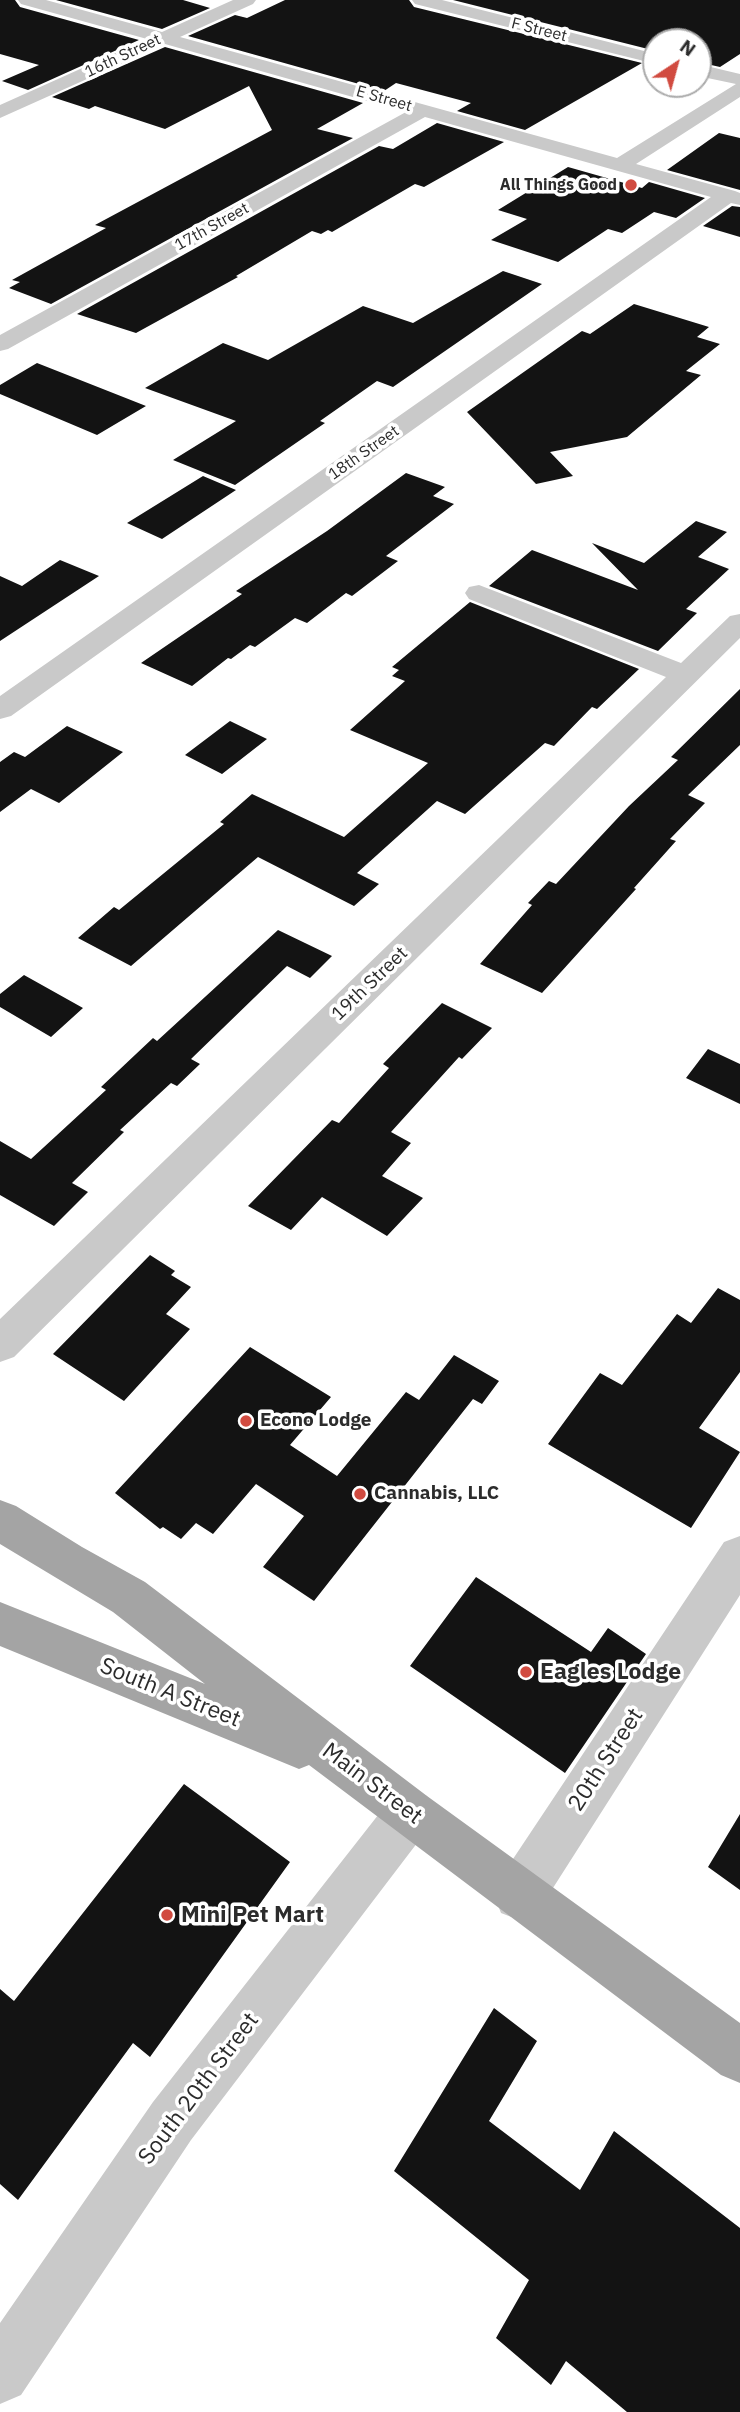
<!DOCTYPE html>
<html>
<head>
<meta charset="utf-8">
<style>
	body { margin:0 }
	#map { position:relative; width:740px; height:2412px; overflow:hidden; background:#fff; font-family:"IBM Plex Sans",sans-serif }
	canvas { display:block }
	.north { position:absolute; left:642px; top:28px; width:70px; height:70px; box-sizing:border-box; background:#fff; border:2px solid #ababab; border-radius:50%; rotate:36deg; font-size:19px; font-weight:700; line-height:28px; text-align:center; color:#2c2c2c }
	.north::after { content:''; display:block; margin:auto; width:24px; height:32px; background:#d14b40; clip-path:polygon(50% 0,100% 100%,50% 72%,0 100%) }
</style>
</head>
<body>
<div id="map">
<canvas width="740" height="2412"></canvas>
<div class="north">N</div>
</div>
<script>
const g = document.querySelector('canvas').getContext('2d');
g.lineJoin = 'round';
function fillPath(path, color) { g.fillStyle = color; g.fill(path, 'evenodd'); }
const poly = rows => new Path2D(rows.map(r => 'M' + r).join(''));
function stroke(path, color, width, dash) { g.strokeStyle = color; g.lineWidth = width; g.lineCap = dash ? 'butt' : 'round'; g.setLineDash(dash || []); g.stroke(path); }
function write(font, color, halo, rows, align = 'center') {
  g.font = font + ' "IBM Plex Sans",sans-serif'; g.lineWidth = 7; g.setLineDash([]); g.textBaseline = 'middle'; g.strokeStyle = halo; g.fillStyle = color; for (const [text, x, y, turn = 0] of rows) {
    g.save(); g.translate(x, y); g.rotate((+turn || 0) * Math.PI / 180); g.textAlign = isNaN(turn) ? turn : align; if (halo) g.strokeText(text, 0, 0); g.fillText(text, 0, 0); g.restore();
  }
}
const building = poly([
	[0,0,15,0,20,7,139,40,28,90,2,81,39,65,0,54],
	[56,0,183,0,210,8,162,29],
	[285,0,409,0,414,7,642,63,525,130,457,111,471,103,396,83,384,91,188,36,235,15,247,18],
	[453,0,740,0,740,54,720,67,698,62,698,42,686,42,684,39,679,42,656,42,656,51],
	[165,47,363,103,317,129,353,138,51,304,9,288,20,282,12,280,106,228,95,225,272,130,249,86,165,129,95,106,89,109,52,97],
	[437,123,504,142,424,187,415,184,332,232,328,230,321,234,312,231,236,276,238,277,136,333,77,314,379,146,393,149],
	[719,133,740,138,740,190,667,170],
	[568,167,642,188,649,182,705,198,676,218,654,212,622,233,608,229,558,262,491,240,527,219,498,210],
	[732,206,740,207,740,237,703,226],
	[503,271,542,284,393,387,377,381,320,421,325,423,235,485,173,460,236,421,145,388,223,343,268,360,363,306,413,323],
	[634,304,709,327,697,337,720,344,686,371,701,375,627,437,550,452,573,476,536,484,467,412,582,331,590,334],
	[37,363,146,406,97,435,0,394,0,385],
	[406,473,445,487,433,496,454,504,386,556,398,561,352,596,346,593,307,623,295,618,255,647,250,645,231,659,228,658,192,686,141,663,242,594,236,591,327,531],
	[203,476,236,490,162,539,127,523],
	[696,521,727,532,698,557,729,569,686,609,697,613,658,651,489,586,532,550,638,590,592,543,644,563],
	[60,560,99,576,0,641,0,576,22,586],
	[470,602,639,669,597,709,592,707,554,746,545,743,465,814,437,801,357,873,379,884,354,906,258,857,131,966,78,938,114,907,119,910,224,824,220,822,252,794,344,837,428,763,350,730,405,681,392,676,399,670,392,667],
	[740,689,740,745,688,795,705,803,670,839,676,841,634,888,636,889,542,993,480,964,532,905,528,903,549,881,556,884,629,806,678,760,671,757],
	[230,721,267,739,222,774,185,755],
	[67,726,123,752,59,803,31,789,0,812,0,762,14,752,25,757],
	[278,930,332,956,310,978,287,966,191,1059,200,1064,177,1086,171,1083,120,1130,124,1132,72,1183,88,1192,54,1226,0,1195,0,1141,31,1159,106,1090,101,1087,153,1038,157,1041],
	[24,975,83,1008,51,1037,0,1007,0,994],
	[442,1003,492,1028,462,1059,459,1057,391,1132,411,1143,382,1176,423,1198,387,1236,322,1197,291,1230,248,1206,332,1120,339,1123,389,1068,383,1064],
	[708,1049,740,1064,740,1104,686,1078],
	[150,1255,175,1271,171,1275,191,1287,166,1314,190,1329,124,1401,53,1354],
	[718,1288,740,1300,740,1372,699,1428,740,1452,691,1528,548,1444,600,1373,622,1385,677,1314,691,1323],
	[250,1347,331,1397,290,1445,337,1476,406,1392,419,1400,454,1355,499,1381,482,1404,473,1399,314,1601,263,1567,304,1516,256,1484,213,1534,196,1523,181,1539,163,1527,160,1529,115,1493],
	[476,1577,591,1652,608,1628,646,1654,565,1773,410,1666],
	[184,1784,290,1862,150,2057,133,2043,18,2200,0,2184,0,1989,14,2001],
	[740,1814,740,1890,708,1867],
	[494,2008,537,2041,489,2121,580,2190,614,2131,740,2228,740,2412,627,2412,566,2361,551,2385,496,2338,529,2280,394,2171]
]);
const minor = poly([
	[18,0,46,0,162,32,233,0,256,0,253,4,180,37,617,158,736,84,698,76,698,64,740,74,740,97,636,164,735,191,740,193,740,205,731,203,11,716,0,719,0,696,711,197,425,117,8,349,0,351,0,335,406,112,165,44,0,118,0,105,147,39,21,4,18,0],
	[412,0,442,0,656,54,656,64,415,4,412,0],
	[479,585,681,663,730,616,740,614,740,638,14,1357,0,1362,0,1319,666,677,469,599,465,593,469,587,479,585],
	[740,1536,740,1595,537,1913,519,1920,501,1913,494,1895,501,1877,724,1542,740,1536],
	[410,1788,427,1796,435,1813,427,1830,191,2140,21,2395,0,2404,0,2323,153,2102,393,1796,410,1788]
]);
const major = poly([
	[0,1500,16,1506,82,1547,145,1582,427,1796,740,2023,740,2083,721,2075,309,1765,299,1769,0,1646,0,1602,205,1684,113,1612,0,1544,0,1500]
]);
const markers = [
	[631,185,7,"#d14b40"],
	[246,1421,7,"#d14b40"],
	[360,1494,7,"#d14b40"],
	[526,1672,7,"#d14b40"],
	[167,1915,7,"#d14b40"]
];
const farStreetnames = [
	["F Street",539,30,14],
	["16th Street",123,56,-25],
	["E Street",384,99,16],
	["17th Street",212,227,-29],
	["18th Street",364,453,-35]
];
const farPoinames = [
	["All Things Good",617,185]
];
const streetNames = [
	["19th Street",370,984,-44]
];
const poiNames = [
	["Econo Lodge",260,1421],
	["Cannabis, LLC",374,1494]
];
const nearPoinames = [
	["Eagles Lodge",540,1672],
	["Mini Pet Mart",181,1915]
];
const nearStreetnames = [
	["South A Street",170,1693,22],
	["20th Street",606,1760,-57],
	["Main Street",372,1784,37],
	["South 20th Street",199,2089,-53]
];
fillPath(building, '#131313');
fillPath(minor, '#c9c9c9');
fillPath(major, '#a4a4a4');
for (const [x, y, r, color] of markers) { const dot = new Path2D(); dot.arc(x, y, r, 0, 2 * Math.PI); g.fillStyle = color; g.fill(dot); stroke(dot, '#fff', 2.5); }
write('16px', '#2c2c2c', '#fff', farStreetnames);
write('bold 16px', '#2c2c2c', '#fff', farPoinames, 'right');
write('19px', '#2c2c2c', '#fff', streetNames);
write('bold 19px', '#2c2c2c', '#fff', poiNames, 'left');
write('bold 23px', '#2c2c2c', '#fff', nearPoinames, 'left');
write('23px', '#2c2c2c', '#fff', nearStreetnames);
</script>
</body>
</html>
